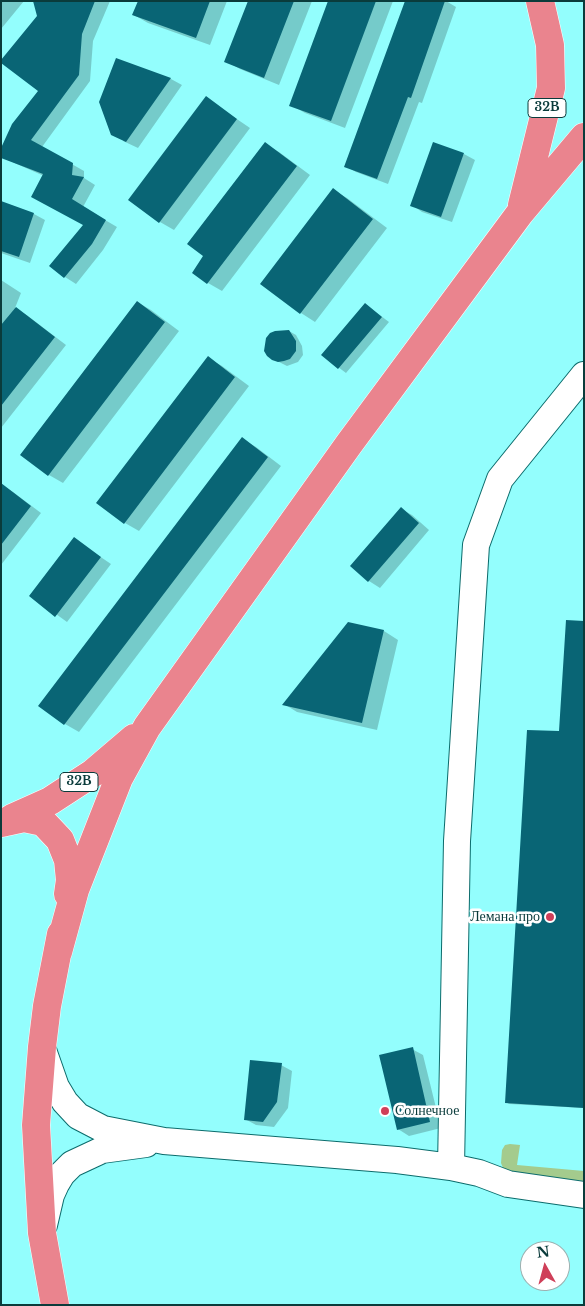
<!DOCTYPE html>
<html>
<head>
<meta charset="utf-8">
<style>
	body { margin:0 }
	#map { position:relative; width:585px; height:1306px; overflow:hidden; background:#93fefd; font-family:"Libre Baskerville",serif }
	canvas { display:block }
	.frame { position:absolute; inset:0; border:2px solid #0a3b3b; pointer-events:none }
	.north { position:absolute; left:520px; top:1241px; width:50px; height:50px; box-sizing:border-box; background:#fff; border:1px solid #9db1b1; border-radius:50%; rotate:353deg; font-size:14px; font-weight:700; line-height:20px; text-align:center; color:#0a3b3b }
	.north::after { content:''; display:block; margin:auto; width:18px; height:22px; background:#cf3f59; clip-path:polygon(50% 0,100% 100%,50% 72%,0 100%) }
</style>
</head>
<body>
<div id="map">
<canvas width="585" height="1306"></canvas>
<div class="frame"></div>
<div class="north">N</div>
</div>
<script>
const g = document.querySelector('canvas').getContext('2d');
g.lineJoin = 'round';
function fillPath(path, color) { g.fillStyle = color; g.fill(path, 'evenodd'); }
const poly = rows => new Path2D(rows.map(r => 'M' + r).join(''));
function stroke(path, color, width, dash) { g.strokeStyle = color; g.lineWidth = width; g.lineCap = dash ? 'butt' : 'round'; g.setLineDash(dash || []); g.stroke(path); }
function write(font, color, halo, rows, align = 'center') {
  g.font = font + ' "Libre Baskerville",serif'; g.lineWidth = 5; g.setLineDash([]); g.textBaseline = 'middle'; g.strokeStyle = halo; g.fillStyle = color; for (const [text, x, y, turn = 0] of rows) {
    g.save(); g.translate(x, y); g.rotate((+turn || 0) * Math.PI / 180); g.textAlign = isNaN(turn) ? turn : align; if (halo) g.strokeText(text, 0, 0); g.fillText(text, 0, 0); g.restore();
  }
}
const green = poly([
	[510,1144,520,1145,517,1165,584,1171,584,1181,513,1175,503,1168,501,1163,502,1150,505,1145]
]);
const shadow = poly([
	[1,1,24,1,1,29],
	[34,1,110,1,93,41,90,81,42,147,84,171,84,178,95,185,83,207,117,227,103,250,76,284,65,277,51,266,85,225,44,176,1,157,40,91,39,16],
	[139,1,227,1,210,45,148,23,134,15],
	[249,1,312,1,279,85,240,69,226,61],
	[330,1,393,1,345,128,305,113,291,105],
	[406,1,446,1,456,7,422,103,419,102,388,184,356,172,345,166],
	[116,60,171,79,182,85,138,148,123,141],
	[206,98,250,128,174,230,160,222,130,200],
	[265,144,279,152,310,175,222,291,208,283,205,256],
	[464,154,475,160,452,222,422,212,412,205],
	[333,190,347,198,387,228,315,322,301,313,262,283],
	[1,203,34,214,45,220,30,263,1,253],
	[1,280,21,293,15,308,28,316,66,345,1,428],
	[137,302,151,310,179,331,63,483,49,475,21,454],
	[365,304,389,322,346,373,322,355],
	[289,331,296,335,302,346,303,355,298,362,287,366,273,359],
	[208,358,222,366,249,386,139,531,125,523],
	[242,439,256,447,281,466,79,732,65,724,40,706],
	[2,485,13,492,41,513,1,565],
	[401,509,412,515,429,530,380,588,369,581,351,566],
	[74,539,111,564,67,622,31,596],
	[584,623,584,1108,509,1104,506,1102,560,733],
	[384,631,398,640,377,730,297,712,284,704],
	[412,1049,423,1055,441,1128,409,1136,398,1129],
	[281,1065,292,1071,288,1108,274,1127,256,1125,245,1119]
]);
const building = poly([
	[33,1,95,1,82,34,79,75,31,140,73,163,72,175,84,177,72,199,106,220,92,244,64,278,49,266,83,225,31,197,43,174,1,158,1,148,12,124,38,91,1,63,1,60,37,16],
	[138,1,210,1,196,38,132,15],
	[248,1,294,1,264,78,224,62],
	[328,1,376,1,331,121,289,106],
	[405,1,445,1,411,98,408,97,377,179,344,167],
	[116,58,171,78,126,142,111,135,99,102],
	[206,96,237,119,159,223,128,200],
	[265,142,297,166,207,284,192,273,203,256,187,244],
	[433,142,464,153,441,217,410,206],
	[333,188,373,219,300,314,260,284],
	[1,201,34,213,19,257,1,251],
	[137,301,165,322,48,476,20,455],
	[365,303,382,317,338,369,321,355],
	[16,307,55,337,1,406,1,325],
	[289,330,296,341,296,351,290,359,284,361,278,362,272,360,267,356,264,351,266,338,270,333,275,331],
	[208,356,235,377,124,524,96,503],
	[242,437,268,457,64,725,38,706],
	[1,483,31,506,1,545],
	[401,507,419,523,368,582,350,566],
	[74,537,101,557,55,617,29,596],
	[566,620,584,621,584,1108,505,1103,527,730,559,731],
	[348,622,384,630,362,723,282,705],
	[413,1047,430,1122,397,1130,379,1055],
	[250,1060,282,1063,277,1102,263,1122,244,1120]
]);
const minor = poly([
	[42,1047,56,1087,65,1102,78,1116,103,1129,164,1141,397,1160,451,1167,479,1173,508,1184,584,1195],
	[451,1167,457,841,476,545,500,479,584,375],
	[44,1225,51,1195,56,1184,62,1174,72,1164,102,1150,146,1144]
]);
const highway = poly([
	[522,205,551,88,550,45,540,1],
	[12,818,50,801,93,773,134,738],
	[1,823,24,818,43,822,60,840,68,860,70,880,68,894],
	[58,952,75,890,119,778,147,727,349,444,520,213,584,137],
	[55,1305,42,1233,36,1125,42,1047,47,1006,61,934]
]);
const markers = [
	[550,917,5,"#cf3f59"],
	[385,1111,5,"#cf3f59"]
];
const shields = [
	[547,108,38],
	[79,782,38]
];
const shieldNames = [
	["32B",547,108],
	["32B",79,782]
];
const poiNames = [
	["Лемана про",540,917],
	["Солнечное",395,1111,"left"]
];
fillPath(green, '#a4cb8d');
fillPath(shadow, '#0003');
fillPath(building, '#096575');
stroke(minor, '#0c6c6c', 28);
stroke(highway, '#fff', 29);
stroke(minor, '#fff', 26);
stroke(highway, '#ea848e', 28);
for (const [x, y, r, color] of markers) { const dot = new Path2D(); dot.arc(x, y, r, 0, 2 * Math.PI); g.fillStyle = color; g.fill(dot); stroke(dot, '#fff', 2); }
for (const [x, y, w] of shields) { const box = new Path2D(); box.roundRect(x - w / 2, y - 9.5, w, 19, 4); g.fillStyle = '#fff'; g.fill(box); stroke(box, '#0a3b3b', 1); }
write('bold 12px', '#0a3b3b', null, shieldNames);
write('14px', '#0a3b3b', '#fff', poiNames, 'right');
</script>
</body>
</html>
